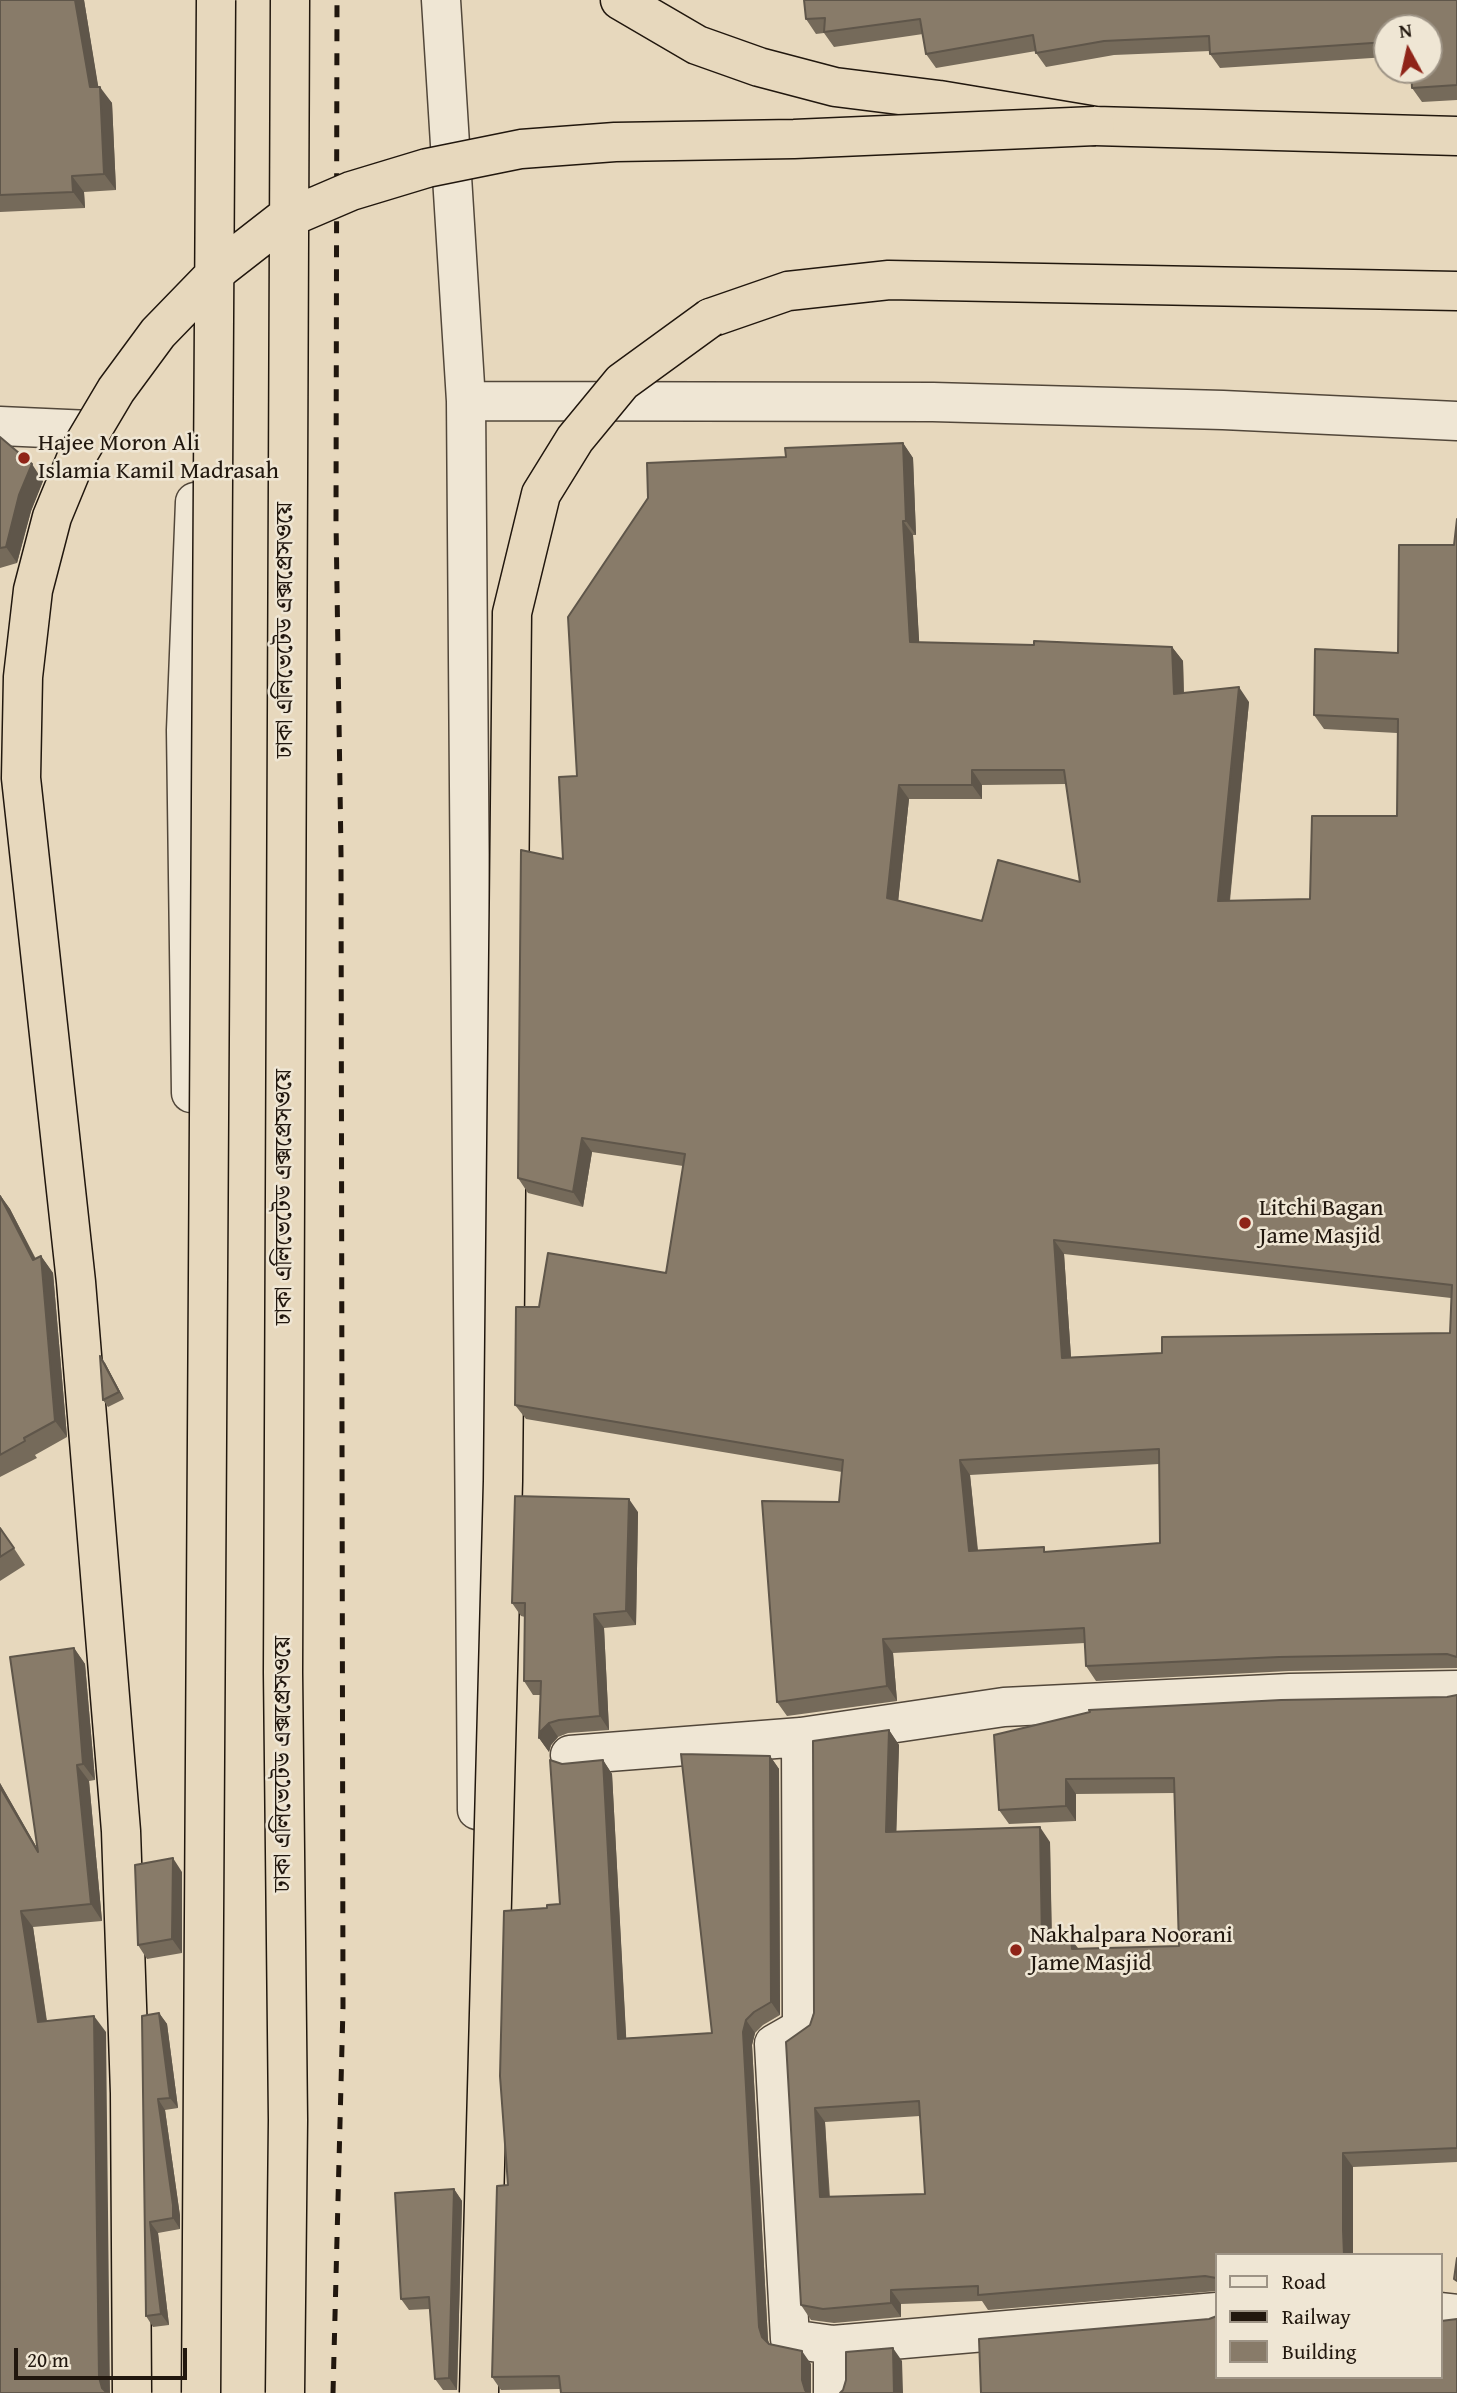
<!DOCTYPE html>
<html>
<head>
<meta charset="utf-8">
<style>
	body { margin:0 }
	#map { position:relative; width:1457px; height:2393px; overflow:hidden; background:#e7d8bd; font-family:"Gentium Book Plus",serif }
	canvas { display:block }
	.legend { position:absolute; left:1215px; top:2253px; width:228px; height:126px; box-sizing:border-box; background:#efe6d4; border:2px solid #9d9385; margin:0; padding:9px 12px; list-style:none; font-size:21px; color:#21170e }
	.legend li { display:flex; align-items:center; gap:14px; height:35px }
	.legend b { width:35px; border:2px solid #9d9385 }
	.north { position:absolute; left:1373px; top:14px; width:70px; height:70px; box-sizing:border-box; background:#efe6d4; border:2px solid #9d9385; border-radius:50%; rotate:352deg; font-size:19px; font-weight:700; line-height:28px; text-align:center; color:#21170e }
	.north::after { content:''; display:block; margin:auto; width:24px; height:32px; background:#8f2418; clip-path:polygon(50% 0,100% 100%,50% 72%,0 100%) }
	.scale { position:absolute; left:14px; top:2348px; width:173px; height:32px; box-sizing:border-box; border:4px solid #21170e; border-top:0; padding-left:9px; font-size:21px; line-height:24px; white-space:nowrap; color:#21170e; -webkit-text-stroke:5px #efe6d4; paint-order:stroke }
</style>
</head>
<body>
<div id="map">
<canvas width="1457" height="2393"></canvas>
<ul class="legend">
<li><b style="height:9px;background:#efe6d4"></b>Road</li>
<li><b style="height:9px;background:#21170e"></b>Railway</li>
<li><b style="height:19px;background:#887b69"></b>Building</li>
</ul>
<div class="north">N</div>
<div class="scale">20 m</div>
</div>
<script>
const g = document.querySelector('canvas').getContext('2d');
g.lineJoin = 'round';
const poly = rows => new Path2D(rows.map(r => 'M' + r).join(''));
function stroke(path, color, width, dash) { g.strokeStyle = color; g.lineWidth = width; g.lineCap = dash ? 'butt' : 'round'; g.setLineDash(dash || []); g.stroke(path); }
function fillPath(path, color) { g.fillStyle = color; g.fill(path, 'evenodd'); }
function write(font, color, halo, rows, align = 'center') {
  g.font = font + ' "Gentium Book Plus","Noto Serif Bengali",serif'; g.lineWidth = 5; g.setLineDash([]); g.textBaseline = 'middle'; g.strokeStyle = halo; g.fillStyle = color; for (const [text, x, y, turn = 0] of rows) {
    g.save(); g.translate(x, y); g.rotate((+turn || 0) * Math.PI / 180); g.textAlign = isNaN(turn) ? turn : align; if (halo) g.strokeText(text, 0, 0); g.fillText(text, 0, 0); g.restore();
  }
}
const minor = poly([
	[441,0,466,401,477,1810],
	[466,401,933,402,1223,410,1457,421],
	[0,426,90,430],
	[191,1093,186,730,195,502],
	[801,1737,802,2028,774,2044,790,2339,833,2345,1217,2312],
	[570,1755,801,1737,1004,1707,1290,1693,1457,1690],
	[1441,2312,1457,2314],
	[833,2345,833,2393]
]);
const highway = poly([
	[620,0,697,45,759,67,835,87,939,100,1095,126,1457,136],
	[710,318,788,291,889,280,1457,291]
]);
const tram = poly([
	[280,2393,285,2006,284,855,289,526,288,0]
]);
const rail = poly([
	[333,2393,343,2007,341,854,336,521,337,0]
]);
const highwayBridge = poly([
	[132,2393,130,2093,121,1831,76,1282,21,778,23,677,33,590,52,517,78,454,116,390,158,333,222,267,281,221,351,191,427,168,521,149,615,142,794,139,1095,126],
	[201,2393,216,0],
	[285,2393,288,2120,283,1672,290,0],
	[479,2393,503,1481,512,613,541,494,575,439,622,382,710,318]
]);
const wall = poly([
	[0,0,84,0,98,87,112,103,116,190,84,192,85,208,0,212],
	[804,0,1457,0,1457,100,1422,102,1412,88,1429,28,1387,28,1387,57,1220,68,1210,54,1210,51,1114,55,1046,67,1036,53,1036,51,936,68,926,54,923,34,834,47,824,33,816,34,806,19],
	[0,437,43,481,31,511,17,563,0,568],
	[903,443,913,458,916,535,913,535,919,642,1034,645,1172,647,1183,661,1184,693,1249,702,1230,901,1310,899,1397,816,1397,733,1324,729,1314,715,1398,653,1454,545,1457,519,1457,1668,1289,1671,1096,1681,1086,1666,1085,1643,893,1653,897,1701,787,1716,777,1702,839,1502,842,1472,526,1419,515,1405,539,1307,666,1273,683,1166,592,1152,583,1207,528,1193,518,1178,563,859,577,776,786,457],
	[1066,784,1080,882,982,921,898,901,909,799,982,799,982,785],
	[1064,1254,1451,1298,1450,1333,1162,1353,1071,1357],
	[1159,1464,1160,1543,1047,1552,978,1550,970,1475],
	[0,1195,10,1209,36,1259,41,1256,53,1273,67,1437,35,1455,37,1458,0,1477],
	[105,1363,124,1399,108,1407,103,1400],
	[638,1512,636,1625,604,1628,609,1730,568,1733,558,1737,551,1745,549,1752,539,1738,541,1695,533,1695,524,1681,525,1617,521,1616,512,1603],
	[0,1527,25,1565,0,1581],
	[74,1648,85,1664,95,1780,89,1781,102,1921,33,1927,47,2021,106,2032,0,2393,0,1783,37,1848],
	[1457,1695,1457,2162,1353,2167,1353,2244,1217,2255,1217,2291,988,2310,982,2301,901,2304,901,2317,834,2323,811,2320,801,2305,810,2025,889,1730,899,1745,896,1831,1050,1842,1052,1940,1071,1939,1078,1948,1179,1946,1174,1793,1076,1794,1076,1821,1009,1824,999,1810,994,1735,1447,1697],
	[920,2116,925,2194,830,2197,825,2122],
	[770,1756,779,1769,780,2015,763,2025,755,2033,752,2045,768,2340,769,2344,811,2364,811,2393,560,2389,501,2390,492,2377,508,2185,547,1908,560,1904,562,1764,603,1760,612,1774,626,2038,712,2033],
	[182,1872,182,1953,147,1959,138,1945],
	[159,2013,167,2024,178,2108,165,2110,180,2216,180,2229,158,2233,169,2325,153,2327,146,2316],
	[454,2189,462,2201,457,2390,443,2390,435,2379,430,2309,409,2310,401,2299]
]);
const shadedWall = poly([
	[75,0,84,0,101,103,100,87,112,103,116,190,104,174],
	[72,176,84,192,85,208,73,192],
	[903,443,913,458,916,535,906,521],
	[32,464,43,481,31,511,17,563,6,547,19,495],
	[903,521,913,535,920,656,910,642],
	[1172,647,1183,661,1184,709,1174,694],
	[1239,687,1249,702,1228,916,1218,901],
	[972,770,982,785,982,799,972,785],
	[899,785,909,799,897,912,887,898],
	[582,1138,592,1152,583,1207,573,1192],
	[0,1195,10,1209,43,1274,41,1256,53,1273,67,1437,55,1421,33,1260],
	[1054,1240,1064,1254,1072,1372,1062,1358],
	[100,1356,105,1363,124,1399,119,1392],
	[960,1460,970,1475,979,1565,969,1551],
	[629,1499,638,1512,636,1625,626,1611],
	[594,1614,604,1628,609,1730,600,1716],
	[883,1639,893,1653,897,1701,887,1686],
	[74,1648,85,1664,95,1780,83,1764],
	[549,1723,558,1737,551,1745,549,1752,539,1738,541,1731],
	[889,1730,899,1745,896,1846,886,1832],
	[770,1756,779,1769,780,2015,771,2002],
	[603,1760,612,1774,627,2052,618,2039],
	[77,1765,89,1781,102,1921,91,1904],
	[1066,1779,1076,1794,1076,1821,1066,1806],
	[0,1783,49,1869,38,1852,0,1787],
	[1040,1827,1050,1842,1052,1956,1042,1941],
	[173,1858,182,1872,182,1953,172,1939],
	[21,1911,33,1927,49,2038,38,2022],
	[1071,1939,1081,1953,1072,1949],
	[159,2013,167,2024,178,2108,170,2098],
	[94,2016,106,2032,110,2393,105,2393,102,2388,99,2377],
	[746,2020,755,2033,752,2045,768,2340,771,2350,762,2337,759,2327,743,2032],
	[158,2099,165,2110,180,2216,180,2229,173,2218],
	[815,2108,825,2122,830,2212,820,2197],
	[1343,2153,1353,2167,1353,2255,1344,2255,1343,2230],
	[454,2189,462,2201,457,2390,449,2378],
	[150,2222,158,2233,169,2325,161,2314],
	[891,2290,901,2304,901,2317,891,2303],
	[893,2348,902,2361,903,2393,894,2393],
	[802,2351,811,2364,811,2393,807,2393,805,2390,802,2380]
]);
const building = poly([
	[0,0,75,0,90,87,100,87,104,174,72,176,73,192,0,195,0,0],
	[804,0,1457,0,1457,85,1412,88,1411,70,1429,70,1429,28,1387,28,1387,42,1210,54,1209,36,1104,41,1036,53,1033,35,926,54,920,19,824,32,825,18,806,19,804,0],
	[0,437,32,464,19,495,6,547,0,548,0,437],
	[903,443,906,521,903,521,910,642,1034,645,1034,641,1172,647,1174,694,1239,687,1218,901,1310,899,1312,816,1397,816,1398,719,1314,715,1315,649,1398,653,1399,545,1454,545,1457,519,1457,1657,1447,1654,1279,1657,1086,1666,1084,1628,883,1639,887,1686,777,1702,762,1501,839,1502,843,1460,515,1405,516,1307,539,1307,548,1253,666,1273,685,1154,582,1138,573,1192,518,1178,521,850,563,859,559,777,577,776,568,617,648,498,647,463,786,457,785,448,903,443],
	[972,770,1064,770,1080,882,998,860,982,921,887,898,899,785,972,785,972,770],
	[1054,1240,1452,1285,1450,1333,1162,1337,1162,1353,1062,1358,1054,1240],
	[1159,1449,1160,1543,1044,1552,1044,1547,969,1551,960,1460,1159,1449],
	[0,1196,33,1260,41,1256,55,1421,24,1438,25,1441,0,1455,0,1196],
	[100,1356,119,1392,103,1400,100,1356],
	[515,1496,629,1499,626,1611,594,1614,600,1716,559,1720,549,1723,541,1731,539,1738,541,1681,524,1681,525,1603,512,1603,515,1496],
	[0,1528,14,1548,0,1557,0,1528],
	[74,1648,83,1764,77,1765,91,1904,21,1911,38,2022,94,2016,99,2377,102,2388,107,2393,0,2393,0,1787,38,1852,10,1657,74,1648],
	[1457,1695,1457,2148,1343,2153,1343,2230,1344,2255,1217,2255,1217,2279,1216,2278,1205,2276,978,2295,978,2286,891,2290,891,2303,823,2309,801,2305,786,2042,810,2025,814,2013,813,1741,889,1730,886,1832,1040,1827,1042,1941,1071,1939,1072,1949,1179,1946,1174,1778,1066,1779,1066,1806,999,1810,994,1735,1090,1712,1089,1710,1281,1700,1447,1697,1457,1695],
	[919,2101,925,2194,820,2197,815,2108,919,2101],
	[681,1754,770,1756,771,2002,754,2012,746,2020,743,2032,759,2327,762,2337,769,2344,802,2351,802,2380,805,2390,807,2393,561,2393,559,2376,492,2377,497,2186,508,2185,500,2076,504,1911,547,1908,547,1905,560,1904,550,1760,562,1764,603,1760,618,2039,712,2033,681,1754],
	[173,1858,172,1939,138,1945,135,1865,173,1858],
	[159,2013,170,2098,158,2099,173,2205,173,2218,150,2222,161,2314,146,2316,142,2016,159,2013],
	[454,2189,449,2378,435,2379,429,2297,401,2299,395,2193,454,2189],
	[1457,2258,1457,2281,1454,2279,1457,2258],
	[1217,2316,1217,2377,1441,2377,1441,2321,1457,2319,1457,2393,981,2393,979,2339,1209,2319,1217,2316],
	[893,2348,894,2393,840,2393,843,2390,846,2380,846,2352,893,2348]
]);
const markers = [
	[24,458,7,"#8f2418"],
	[1245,1223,7,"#8f2418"],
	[1016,1950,7,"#8f2418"]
];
const poiNames = [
	["Hajee Moron Ali",38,444],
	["Islamia Kamil Madrasah",38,472],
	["Litchi Bagan",1259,1209],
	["Jame Masjid",1259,1237],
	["Nakhalpara Noorani",1030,1936],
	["Jame Masjid",1030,1964]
];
const streetNames = [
	["ঢাকা এলিভেটেড এক্সপ্রেসওয়ে",286,630,-90],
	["ঢাকা এলিভেটেড এক্সপ্রেসওয়ে",285,1197,-90],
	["ঢাকা এলিভেটেড এক্সপ্রেসওয়ে",284,1764,-90]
];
stroke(minor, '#52473a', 41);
stroke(highway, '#21170e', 41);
stroke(minor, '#efe6d4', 38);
stroke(highway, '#e7d8bd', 38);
stroke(tram, '#21170e', 2);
stroke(rail, '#21170e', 5, [12, 12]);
stroke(highwayBridge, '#21170e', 41, []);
stroke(highwayBridge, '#e7d8bd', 38);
fillPath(wall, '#756a5a');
fillPath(shadedWall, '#5f564a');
fillPath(building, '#887b69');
stroke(building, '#5f564a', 2);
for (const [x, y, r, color] of markers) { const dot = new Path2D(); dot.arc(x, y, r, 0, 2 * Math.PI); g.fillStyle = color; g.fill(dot); stroke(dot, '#efe6d4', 2.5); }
write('24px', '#21170e', '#efe6d4', poiNames, 'left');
write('24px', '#21170e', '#efe6d4', streetNames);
</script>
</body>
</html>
